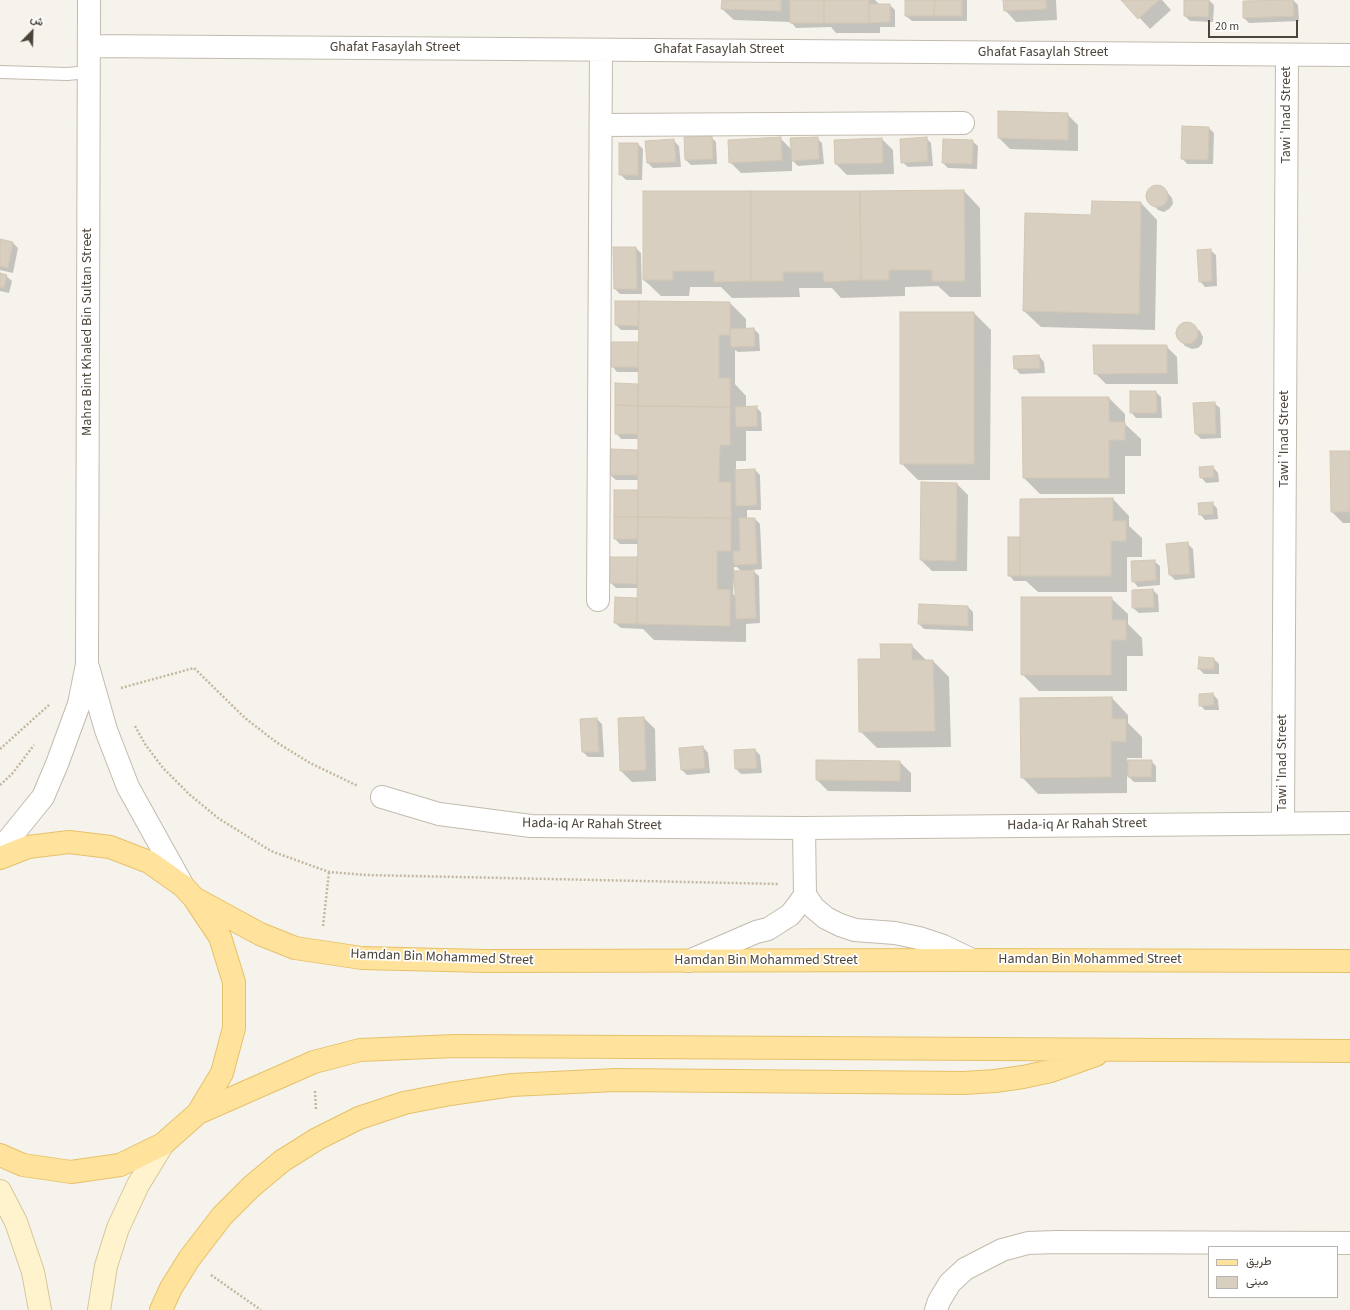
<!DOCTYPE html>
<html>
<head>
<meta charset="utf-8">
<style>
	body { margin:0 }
	#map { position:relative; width:1350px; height:1310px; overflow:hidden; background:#f6f3ec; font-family:"Source Sans 3",Vazirmatn,sans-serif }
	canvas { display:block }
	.legend { position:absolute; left:1208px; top:1246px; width:130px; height:52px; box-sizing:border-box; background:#fff; border:1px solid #b7b4b0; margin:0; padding:5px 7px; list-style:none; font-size:12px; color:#4b4439 }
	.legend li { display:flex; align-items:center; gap:8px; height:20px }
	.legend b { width:20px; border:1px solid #b7b4b0 }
	.north { position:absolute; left:12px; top:12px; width:40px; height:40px; -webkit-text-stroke:3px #fff; paint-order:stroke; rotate:23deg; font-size:11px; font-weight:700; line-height:16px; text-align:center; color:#4b4439 }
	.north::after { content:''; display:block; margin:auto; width:14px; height:18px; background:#4b4439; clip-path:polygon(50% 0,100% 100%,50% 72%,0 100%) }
	.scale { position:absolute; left:1208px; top:20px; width:90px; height:18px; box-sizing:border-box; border:2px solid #4b4439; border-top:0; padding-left:5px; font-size:12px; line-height:14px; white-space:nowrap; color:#4b4439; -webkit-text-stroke:3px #fff; paint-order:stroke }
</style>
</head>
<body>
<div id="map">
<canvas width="1350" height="1310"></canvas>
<ul class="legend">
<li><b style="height:5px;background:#ffe39c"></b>طريق</li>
<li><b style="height:11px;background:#d8cfc1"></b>مبنى</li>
</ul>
<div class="north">ش</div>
<div class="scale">20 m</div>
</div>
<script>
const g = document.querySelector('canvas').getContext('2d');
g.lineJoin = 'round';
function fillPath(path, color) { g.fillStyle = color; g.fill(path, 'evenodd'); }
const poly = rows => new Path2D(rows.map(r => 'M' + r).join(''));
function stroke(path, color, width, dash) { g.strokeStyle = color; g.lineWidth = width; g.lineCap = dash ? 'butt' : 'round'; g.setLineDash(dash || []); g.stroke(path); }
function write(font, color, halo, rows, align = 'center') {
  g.font = font + ' "Source Sans 3",sans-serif'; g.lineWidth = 3.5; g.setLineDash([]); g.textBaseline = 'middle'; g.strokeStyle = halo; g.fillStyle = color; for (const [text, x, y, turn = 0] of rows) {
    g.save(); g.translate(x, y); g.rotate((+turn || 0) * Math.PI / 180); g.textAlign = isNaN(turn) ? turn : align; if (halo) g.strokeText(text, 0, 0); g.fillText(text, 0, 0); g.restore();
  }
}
const shadow = poly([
	[723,0,875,0,880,5,890,5,895,10,895,27,880,27,880,33,836,33,831,27,796,28,791,22,734,20,722,9],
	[906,0,967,0,967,21,912,21,906,16],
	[1004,0,1056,0,1057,20,1016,22,1005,10],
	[1123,0,1162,0,1171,10,1150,29],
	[1185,0,1209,0,1214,5,1213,22,1190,21,1185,16],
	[1293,0,1298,5,1299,21,1249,23,1244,18,1244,2],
	[1067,114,1078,125,1078,151,1010,149,999,138],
	[1209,128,1214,133,1213,164,1187,164,1182,158],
	[711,137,716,142,717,164,691,165,686,160],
	[780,138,792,150,817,138,822,143,824,164,798,166,792,160,792,171,741,173,730,162],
	[926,138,931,143,933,166,908,167,902,162],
	[882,139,893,150,894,174,847,175,836,164,835,141],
	[674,141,679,146,681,167,653,168,648,163],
	[972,141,978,146,977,169,948,168,943,163],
	[638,144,643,149,642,180,626,180,620,174],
	[1157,186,1163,187,1172,198,1173,204,1169,209,1164,212,1158,210,1148,199,1148,193,1151,188],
	[964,191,980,208,981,297,950,297,938,286,905,287,905,296,841,298,832,288,799,288,800,297,732,298,721,287,690,287,689,296,661,296,644,280,644,192],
	[1141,203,1157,220,1155,330,1041,327,1024,311,1092,216],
	[0,240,13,243,18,248,13,273,0,270],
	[636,248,641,253,642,294,620,294,615,289],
	[1210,250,1216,255,1217,286,1205,287,1200,281],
	[0,274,6,276,12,281,9,293,0,291],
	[616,302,730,303,746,319,746,329,754,329,759,334,760,351,738,352,735,350,735,384,746,396,746,407,756,407,761,412,762,431,746,431,746,461,736,461,736,471,755,470,760,475,761,510,747,510,747,519,755,519,760,524,762,569,752,570,759,576,760,623,746,624,746,642,654,640,643,629,621,628,615,623,616,598,638,599,638,588,616,588,611,583,611,558,638,558,638,544,620,544,615,539,639,491,639,480,616,480,610,475,639,467,639,439,621,439,616,433,616,384,639,385,639,372,617,372,612,366,638,343,639,345,640,330,621,330,616,325],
	[734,567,737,567,741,571,734,572],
	[734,577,735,577,736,597,733,594],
	[974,313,991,330,990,480,918,480,901,463],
	[1189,323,1200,331,1203,337,1202,344,1198,348,1192,349,1185,346,1177,335,1178,328,1182,324],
	[1166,346,1177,357,1178,384,1106,384,1095,373],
	[1039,356,1044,362,1045,373,1020,374,1015,368],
	[1156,392,1161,397,1162,418,1136,418,1131,412],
	[1109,398,1125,414,1125,424,1141,439,1141,456,1125,456,1125,494,1040,494,1024,478],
	[1214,403,1220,408,1221,438,1201,439,1196,434],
	[1350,452,1350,523,1343,523,1332,512],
	[1213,467,1218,473,1219,482,1206,483,1201,477],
	[957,484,968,495,967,571,932,571,921,560],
	[1113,499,1129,516,1129,526,1142,538,1142,557,1127,557,1127,592,1038,592,1026,581,1014,581,1009,575,1019,538],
	[1212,503,1217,508,1218,519,1205,520,1200,514],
	[1187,543,1193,549,1195,578,1175,580,1170,575],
	[1154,561,1160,566,1160,585,1138,587,1133,581],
	[1153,590,1158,595,1159,612,1139,613,1133,608],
	[1111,598,1128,614,1128,624,1142,638,1143,656,1127,656,1127,691,1039,691,1022,674],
	[968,607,973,612,973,631,924,629,919,624],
	[911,645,927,661,933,661,949,677,951,747,877,748,860,731,882,660],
	[1214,659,1219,664,1219,674,1204,674,1199,669],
	[1213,694,1218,700,1219,710,1205,710,1200,705],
	[1112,698,1128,715,1128,723,1142,737,1142,758,1127,758,1127,761,1151,761,1156,766,1156,782,1134,782,1127,775,1127,793,1038,794,1022,777],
	[644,718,655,729,656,781,632,782,621,771,619,719],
	[597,719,602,724,604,757,588,757,583,752,581,720],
	[703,747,708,753,710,773,687,775,682,770],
	[755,750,760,755,762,773,741,774,736,769,735,751],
	[817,761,900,762,911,773,911,792,828,791,817,780]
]);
const building = poly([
	[722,0,781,0,781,11,721,9,722,0],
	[790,0,824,0,824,23,790,23,790,0],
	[824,0,869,0,869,23,824,23,824,0],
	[905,0,935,0,934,16,905,16,905,0],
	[935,0,962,0,962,16,934,16,935,0],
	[1003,0,1046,0,1046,9,1004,11,1003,0],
	[1121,0,1159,0,1138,19,1121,0],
	[1184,0,1209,0,1208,17,1184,16,1184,0],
	[1293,0,1294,16,1243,18,1243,1,1293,0],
	[869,4,890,4,890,22,869,23,869,4],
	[998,111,1068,113,1068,140,998,138,998,111],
	[1182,126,1209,127,1208,160,1181,159,1182,126],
	[712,136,713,159,685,160,684,137,712,136],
	[781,137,782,160,729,163,728,140,781,137],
	[818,137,819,159,792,161,790,138,818,137],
	[927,137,928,161,901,163,900,139,927,137],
	[882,138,883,163,835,164,834,140,882,138],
	[674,139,676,162,647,163,645,141,674,139],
	[943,139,973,140,972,164,942,163,943,139],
	[619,143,638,143,638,175,619,175,619,143],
	'1146 196a11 11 0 1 1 22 0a11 11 0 1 1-22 0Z',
	[964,190,965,281,932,281,932,270,889,270,889,280,861,280,860,191,964,190],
	[643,191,751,191,751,281,714,282,714,271,673,271,673,280,643,280,643,191],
	[751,191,860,191,861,280,824,282,823,272,783,272,783,281,751,281,751,191],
	[1092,201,1141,202,1139,314,1023,311,1025,213,1091,215,1092,201],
	[0,239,13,242,8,268,0,266,0,239],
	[613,247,636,247,637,289,614,289,613,247],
	[1211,249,1212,281,1199,282,1197,250,1211,249],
	[0,273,7,275,4,288,0,287,0,273],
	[615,301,639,301,638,326,615,325,615,301],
	[639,301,730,302,730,335,719,335,719,378,730,378,730,407,638,406,639,301],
	[900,312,974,312,974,464,900,464,900,312],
	'1176 333a11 11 0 1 1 22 0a11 11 0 1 1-22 0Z',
	[754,328,755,346,731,347,730,329,754,328],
	[610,342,638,342,638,367,611,367,610,342],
	[1093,345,1167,345,1167,373,1094,374,1093,345],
	[1039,355,1040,368,1014,369,1013,356,1039,355],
	[615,383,638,384,638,406,615,405,615,383],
	[1130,391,1156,391,1157,413,1130,413,1130,391],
	[1022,397,1109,397,1109,422,1125,422,1125,440,1109,440,1109,478,1023,478,1022,397],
	[1215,402,1216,434,1195,434,1193,403,1215,402],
	[615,405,638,406,638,434,615,434,615,405],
	[638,406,730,407,730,445,720,445,719,482,731,482,731,518,638,517,638,406],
	[757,406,757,426,736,427,735,407,757,406],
	[610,449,638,450,638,475,610,475,610,449],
	[1330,451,1350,451,1350,512,1331,512,1330,451],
	[1213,466,1214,477,1200,478,1199,467,1213,466],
	[755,469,757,505,736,506,735,470,755,469],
	[921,482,957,483,956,561,920,560,921,482],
	[614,490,638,490,638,517,614,517,614,490],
	[1113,498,1113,521,1126,521,1126,541,1111,541,1111,576,1020,576,1020,499,1113,498],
	[1213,502,1213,514,1199,515,1198,503,1213,502],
	[614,517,638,517,637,539,614,539,614,517],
	[638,517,731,518,731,551,717,551,717,589,730,590,730,626,637,624,638,517],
	[739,518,755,518,757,564,734,565,733,551,740,551,739,518],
	[1008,537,1020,537,1020,576,1008,576,1008,537],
	[1188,542,1190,574,1169,575,1166,544,1188,542],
	[610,557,637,557,637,584,610,583,610,557],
	[1155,560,1156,580,1132,582,1131,561,1155,560],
	[754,570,756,618,736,619,734,571,754,570],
	[1153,589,1154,607,1132,608,1132,590,1153,589],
	[615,597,637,598,637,624,614,623,615,597],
	[1021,597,1112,597,1112,620,1126,620,1126,640,1111,640,1111,675,1021,675,1021,597],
	[919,604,968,606,968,626,918,624,919,604],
	[880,644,912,644,912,660,933,660,935,731,859,732,858,659,881,659,880,644],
	[1199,657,1214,658,1214,669,1198,669,1199,657],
	[1213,693,1214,705,1199,706,1199,694,1213,693],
	[1112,697,1112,719,1126,719,1126,742,1111,741,1111,777,1021,778,1020,698,1112,697],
	[644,717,646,770,620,771,618,718,644,717],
	[597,718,599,752,582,752,580,719,597,718],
	[703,746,705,768,681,770,679,748,703,746],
	[755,749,757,768,735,769,734,750,755,749],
	[816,760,900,761,900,781,816,780,816,760],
	[1128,760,1152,760,1151,777,1128,777,1128,760]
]);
const path = poly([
	[121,688,194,668,245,718,276,742,310,763,358,786],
	[135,726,145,744,163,768,189,794,218,818,271,851,329,872,366,875,779,884],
	[0,749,49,705],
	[0,785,12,774,34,745],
	[323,926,329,872],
	[315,1091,316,1110],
	[211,1275,261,1310]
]);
const lane = poly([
	[0,72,67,74,89,72]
]);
const street = poly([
	[89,46,1350,55],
	[601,125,963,123],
	[598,600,601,50],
	[88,667,106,730,128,787,183,886],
	[382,797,439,814,531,826,804,828,1350,823],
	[1283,822,1287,55],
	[0,850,43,797,57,764,79,704,87,664,89,0],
	[805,895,814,908,826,918,840,925,855,930,895,933,919,938,943,946,972,960],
	[689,961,756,932,768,929,790,915,798,905,805,895,804,828],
	[936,1310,939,1301,950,1283,965,1269,1002,1250,1028,1243,1056,1242,1350,1243]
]);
const secondary = poly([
	[0,1191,16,1222,33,1272,40,1310],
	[99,1310,106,1266,118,1228,138,1185,163,1144]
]);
const primary = poly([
	[0,858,28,847,69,842,110,847,149,862,183,886,194,898,220,937,234,982,234,1028,222,1073,198,1113,163,1144,120,1165,71,1172,23,1165,0,1155],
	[194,898,260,934,295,948,362,958,485,961,972,960,1350,961],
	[198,1113,314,1062,360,1050,407,1048,455,1046,1350,1051],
	[161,1310,171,1288,189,1259,222,1216,251,1187,282,1161,317,1139,359,1118,404,1103,450,1094,512,1085,615,1080,964,1083,995,1081,1023,1077,1051,1071,1096,1055]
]);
const streetNames = [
	["Ghafat Fasaylah Street",395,48],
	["Ghafat Fasaylah Street",719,50],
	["Ghafat Fasaylah Street",1043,53],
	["Tawi 'Inad Street",1287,115,-90],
	["Mahra Bint Khaled Bin Sultan Street",88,332,-90],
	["Tawi 'Inad Street",1285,439,-90],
	["Tawi 'Inad Street",1283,763,-90],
	["Hada-iq Ar Rahah Street",592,825,1],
	["Hada-iq Ar Rahah Street",1077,825,-1],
	["Hamdan Bin Mohammed Street",442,958,2],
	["Hamdan Bin Mohammed Street",1090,960],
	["Hamdan Bin Mohammed Street",766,961]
];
fillPath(shadow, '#0003');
fillPath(building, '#d8cfc1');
stroke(building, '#d3c7b4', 1);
stroke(lane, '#c2bbae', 14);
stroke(street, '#c2bbae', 24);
stroke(secondary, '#d6c79b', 24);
stroke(primary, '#e6c16a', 24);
stroke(path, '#c4b79f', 2.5, [2, 2]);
stroke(lane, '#fff', 12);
stroke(street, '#fff', 22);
stroke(secondary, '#fff3cd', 22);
stroke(primary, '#ffe39c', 22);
write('14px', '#4b4439', '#fff', streetNames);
</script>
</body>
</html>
